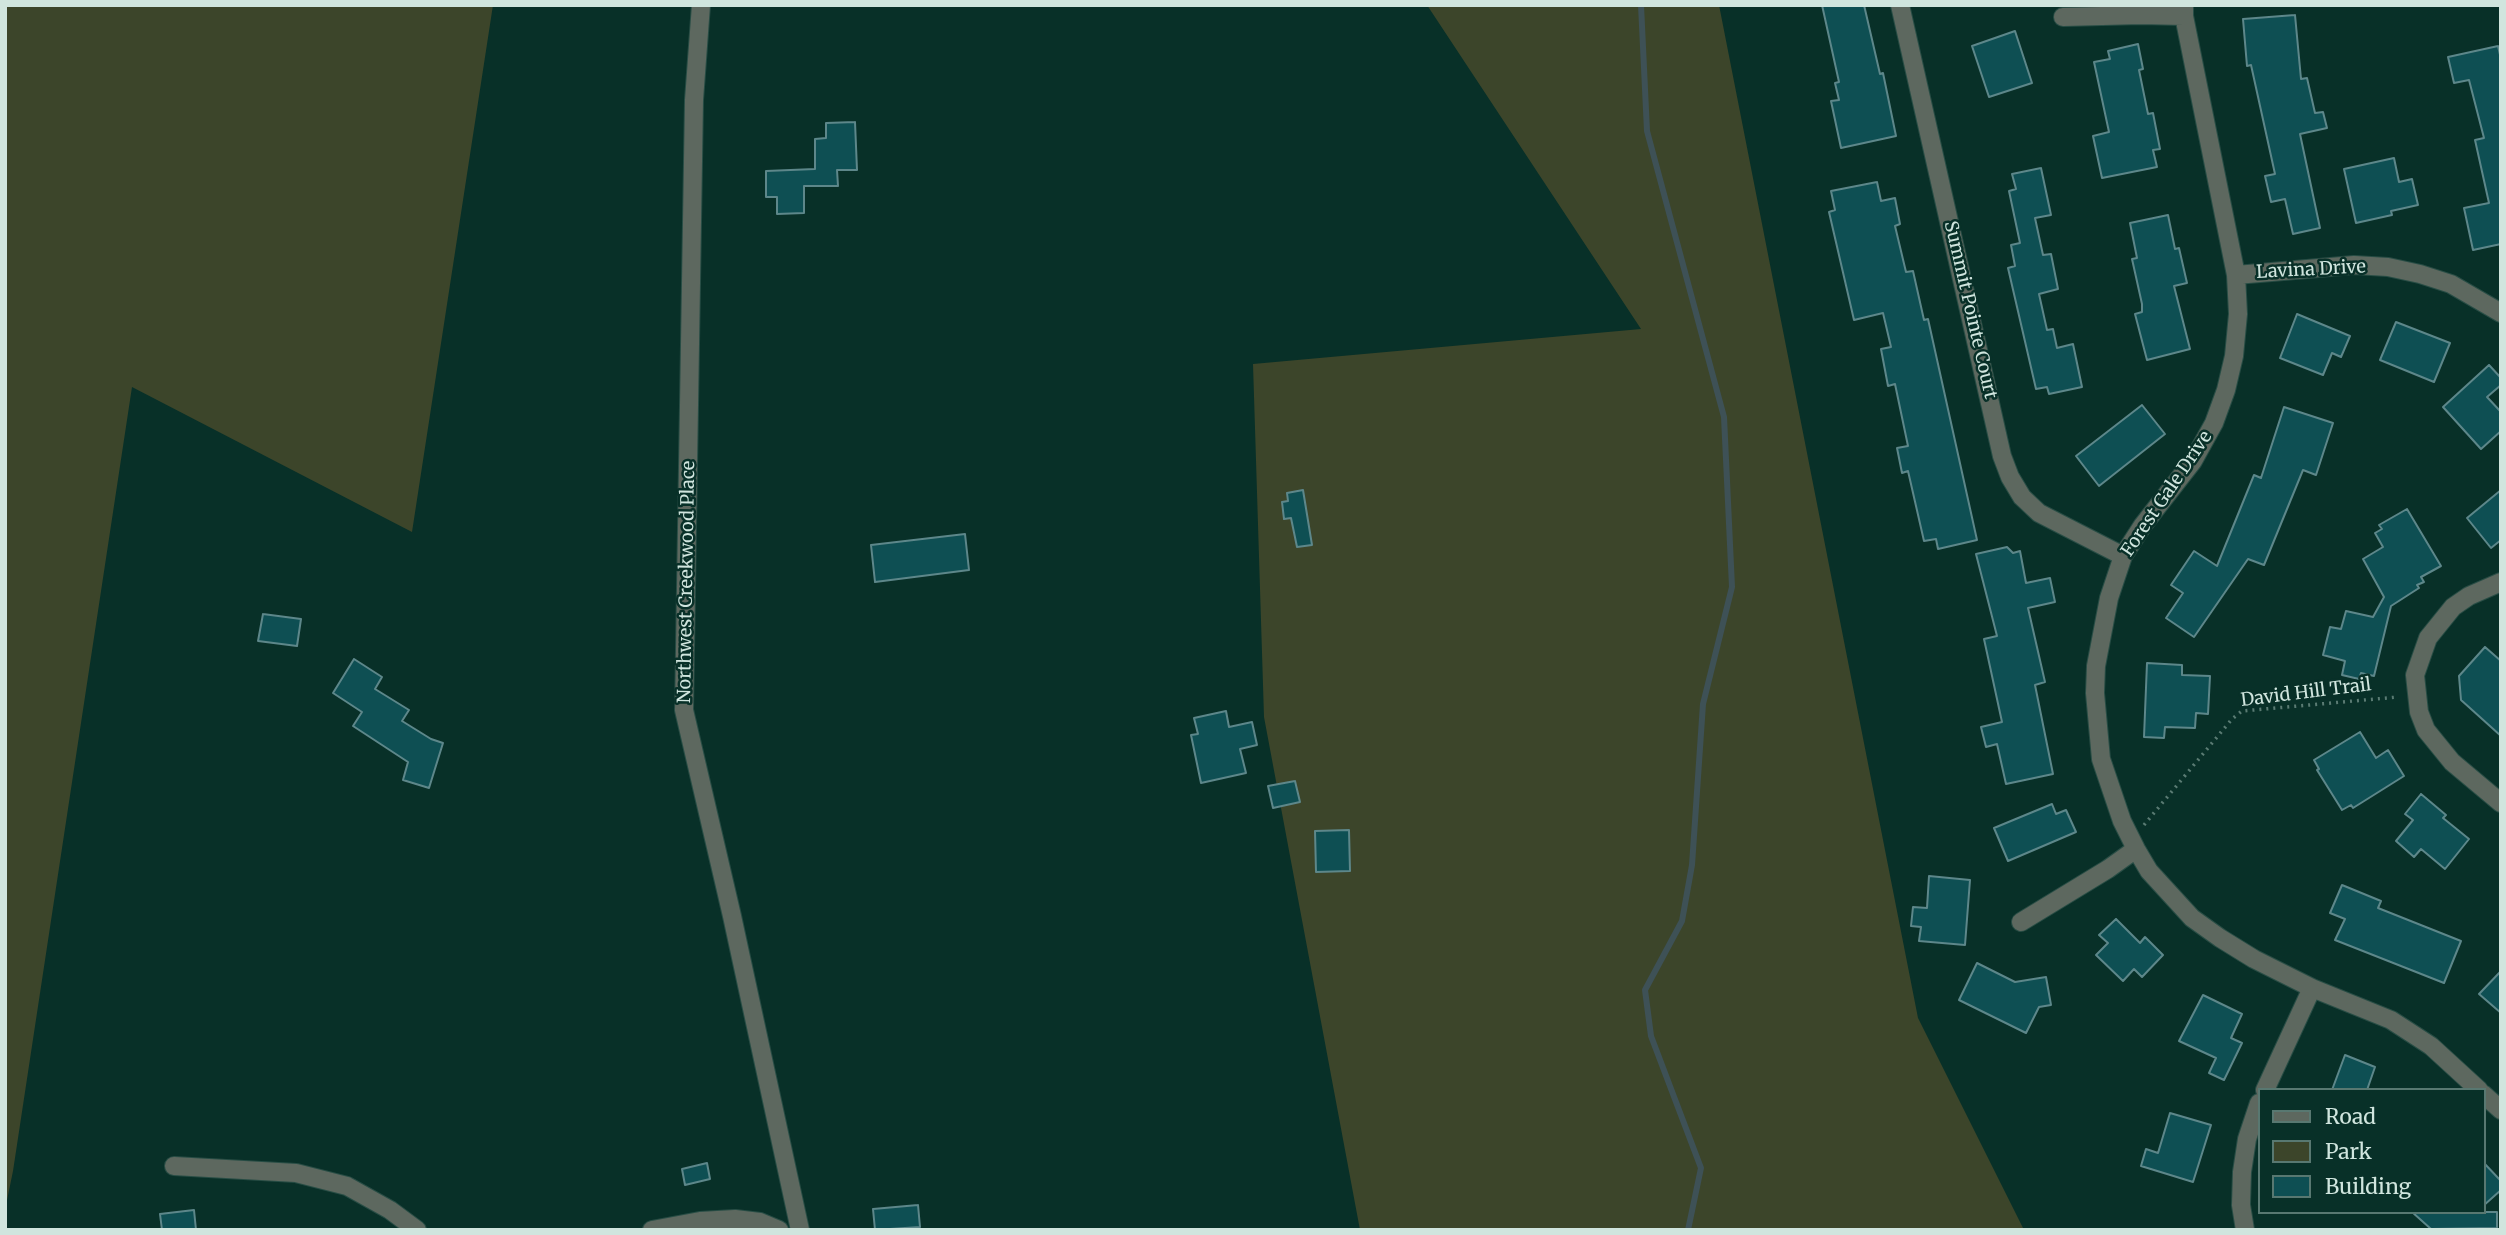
<!DOCTYPE html>
<html>
<head>
<meta charset="utf-8">
<style>
	body { margin:0 }
	#map { position:relative; width:2506px; height:1235px; overflow:hidden; background:#083028; font-family:Merriweather,serif }
	canvas { display:block }
	.frame { position:absolute; inset:0; border:7px solid #d0e5de; pointer-events:none }
	.legend { position:absolute; left:2258px; top:1088px; width:228px; height:126px; box-sizing:border-box; background:#083028; border:2px solid #587871; margin:0; padding:9px 12px; list-style:none; font-size:21px; color:#d0e5de }
	.legend li { display:flex; align-items:center; gap:14px; height:35px }
	.legend b { width:35px; border:2px solid #587871 }
</style>
</head>
<body>
<div id="map">
<canvas width="2506" height="1235"></canvas>
<div class="frame"></div>
<ul class="legend">
<li><b style="height:9px;background:#5d685f"></b>Road</li>
<li><b style="height:19px;background:#3c452a"></b>Park</li>
<li><b style="height:19px;background:#0e4f53"></b>Building</li>
</ul>
</div>
<script>
const g = document.querySelector('canvas').getContext('2d');
g.lineJoin = 'round';
function fillPath(path, color) { g.fillStyle = color; g.fill(path, 'evenodd'); }
const poly = rows => new Path2D(rows.map(r => 'M' + r).join(''));
function stroke(path, color, width, dash) { g.strokeStyle = color; g.lineWidth = width; g.lineCap = dash ? 'butt' : 'round'; g.setLineDash(dash || []); g.stroke(path); }
function write(font, color, halo, rows, align = 'center') {
  g.font = font + ' Merriweather,serif'; g.lineWidth = 5; g.setLineDash([]); g.textBaseline = 'middle'; g.strokeStyle = halo; g.fillStyle = color; for (const [text, x, y, turn = 0] of rows) {
    g.save(); g.translate(x, y); g.rotate((+turn || 0) * Math.PI / 180); g.textAlign = isNaN(turn) ? turn : align; if (halo) g.strokeText(text, 0, 0); g.fillText(text, 0, 0); g.restore();
  }
}
const green = poly([
	[5,5,493,5,412,532,132,387,13,1171,5,1210],
	[1427,5,1719,5,1918,1018,2024,1230,1360,1230,1264,717,1253,364,1641,329]
]);
const stream = poly([
	[1641,5,1647,131,1724,417,1732,587,1703,704,1692,865,1682,921,1645,990,1651,1036,1701,1168,1688,1230]
]);
const building = poly([
	[1822,5,1864,5,1880,74,1883,73,1896,136,1841,148,1831,101,1839,100,1835,83,1839,82,1822,5],
	[2295,15,2301,79,2307,78,2315,113,2323,112,2327,128,2300,134,2320,228,2293,234,2285,199,2271,202,2265,176,2275,174,2251,65,2247,66,2243,19,2295,15],
	[2015,31,2032,83,1989,97,1972,46,2015,31],
	[2138,44,2143,69,2139,70,2148,114,2153,113,2160,149,2153,150,2157,167,2102,178,2093,136,2109,132,2094,62,2110,59,2108,51,2138,44],
	[2498,46,2501,59,2501,244,2473,250,2464,208,2489,203,2475,140,2484,138,2469,80,2454,83,2448,57,2498,46],
	[855,122,857,170,837,170,838,186,804,186,804,213,777,214,777,197,766,197,766,171,815,169,815,139,826,138,826,123,855,122],
	[2394,158,2399,182,2412,179,2418,205,2391,211,2392,215,2356,223,2344,169,2394,158],
	[2041,168,2051,215,2035,218,2043,255,2051,254,2058,289,2039,294,2047,330,2053,329,2057,348,2073,344,2082,387,2049,394,2047,387,2036,389,2008,268,2015,266,2011,245,2020,243,2009,191,2016,189,2012,174,2041,168],
	[1877,182,1881,201,1895,198,1900,224,1895,226,1906,272,1913,271,1924,320,1928,319,1977,540,1938,549,1936,539,1924,541,1908,471,1902,473,1897,448,1908,446,1895,384,1888,386,1881,349,1891,347,1883,313,1854,320,1829,212,1835,210,1831,191,1877,182],
	[2168,215,2175,249,2179,248,2187,283,2174,286,2190,349,2147,360,2135,314,2142,312,2142,304,2132,259,2137,258,2130,223,2168,215],
	[2297,314,2350,336,2341,357,2332,353,2323,375,2280,358,2297,314],
	[2396,322,2450,343,2434,382,2380,360,2396,322],
	[2489,365,2501,378,2501,385,2487,397,2501,412,2501,431,2481,449,2443,407,2489,365],
	[2142,405,2165,434,2099,486,2076,456,2142,405],
	[2284,407,2333,423,2316,475,2303,470,2264,565,2248,559,2194,637,2166,618,2183,593,2171,585,2194,551,2217,566,2254,475,2261,478,2284,407],
	[1303,490,1312,545,1297,547,1291,518,1284,519,1282,502,1288,501,1287,493,1303,490],
	[2501,490,2501,540,2491,548,2467,518,2501,490],
	[2407,509,2441,566,2421,577,2424,582,2417,585,2419,588,2391,606,2374,676,2361,673,2359,679,2342,675,2345,661,2323,655,2330,627,2341,629,2346,611,2373,617,2384,597,2363,559,2383,547,2375,533,2382,529,2379,525,2407,509],
	[965,534,969,570,875,582,871,545,965,534],
	[2007,547,2013,553,2020,551,2026,583,2050,578,2055,602,2028,608,2045,682,2035,685,2053,774,2006,784,1997,744,1986,747,1981,727,2002,722,1984,639,1997,636,1976,554,2007,547],
	[263,614,301,619,297,646,258,641,263,614],
	[2485,647,2501,661,2501,736,2461,700,2459,676,2485,647],
	[354,659,382,677,375,689,409,710,402,721,431,739,443,743,429,788,403,780,408,762,353,726,362,712,333,693,354,659],
	[2147,663,2182,665,2182,675,2210,676,2208,714,2196,713,2195,728,2165,727,2164,738,2144,737,2147,663],
	[1226,711,1229,727,1252,722,1257,745,1240,749,1246,773,1201,783,1191,735,1198,734,1194,718,1226,711],
	[2360,732,2376,758,2388,750,2404,776,2353,808,2351,805,2342,810,2317,770,2319,769,2314,760,2360,732],
	[1295,781,1300,802,1273,808,1268,786,1295,781],
	[2421,794,2446,815,2443,818,2469,839,2445,869,2421,849,2414,857,2396,841,2413,820,2405,814,2421,794],
	[2052,804,2056,814,2066,810,2076,832,2008,861,1994,828,2052,804],
	[1349,830,1350,871,1316,872,1315,831,1349,830],
	[1929,876,1970,880,1965,945,1919,941,1921,927,1911,926,1913,907,1927,908,1929,876],
	[2342,885,2381,901,2378,908,2461,941,2444,983,2335,940,2345,919,2330,913,2342,885],
	[2116,919,2140,943,2145,937,2163,955,2142,977,2134,969,2123,981,2096,955,2108,943,2099,935,2116,919],
	[1977,963,2015,982,2046,977,2051,1005,2039,1007,2026,1033,1959,1000,1977,963],
	[2501,971,2501,1013,2479,994,2501,971],
	[2203,995,2242,1014,2231,1038,2242,1043,2224,1080,2209,1073,2216,1058,2179,1041,2203,995],
	[2345,1055,2375,1067,2367,1090,2332,1090,2345,1055],
	[2170,1113,2211,1125,2193,1182,2141,1166,2146,1149,2158,1153,2170,1113],
	[2483,1162,2501,1181,2501,1190,2483,1206,2483,1162],
	[707,1163,710,1179,685,1185,682,1169,707,1163],
	[918,1205,920,1227,875,1230,873,1209,918,1205],
	[194,1210,196,1230,162,1230,160,1214,194,1210],
	[2412,1212,2497,1212,2497,1228,2431,1229,2412,1212]
]);
const path = poly([
	[2144,825,2232,719,2242,711,2398,697]
]);
const minor = poly([
	[701,5,694,100,684,710,732,916,800,1230],
	[1900,5,2002,456,2010,477,2022,497,2039,513,2123,556],
	[2184,5,2184,16,2236,275,2238,314,2234,356,2226,390,2214,423,2193,461,2143,525,2123,556,2109,598,2096,666,2095,693,2101,759,2122,821,2136,849,2149,871,2192,918,2220,938,2254,959,2312,988,2391,1020,2431,1046,2479,1090],
	[2063,17,2141,15,2184,16],
	[2236,275,2354,265,2388,267,2420,274,2451,284,2501,313],
	[2501,582,2469,596,2453,607,2428,638,2415,675,2419,712,2426,730,2452,762,2501,803],
	[2021,922,2108,869,2136,849],
	[2265,1090,2312,988],
	[2483,1094,2501,1110],
	[174,1166,296,1173,347,1186,390,1210,417,1230],
	[652,1230,700,1221,735,1219,760,1222,779,1230],
	[2245,1230,2241,1205,2242,1172,2247,1139,2259,1103]
]);
const streetNames = [
	["Lavina Drive",2311,270,-3],
	["Summit Pointe Court",1970,310,77],
	["Forest Gale Drive",2167,494,-56],
	["Northwest Creekwood Place",687,582,-89],
	["David Hill Trail",2306,693,-7]
];
fillPath(green, '#3c452a');
stroke(stream, '#3e5156', 6);
fillPath(building, '#0e4f53');
stroke(building, '#5d878a', 2);
stroke(minor, '#284d45', 20);
stroke(path, '#5a7b73', 3.5, [2, 5]);
stroke(minor, '#5d685f', 18);
write('18px', '#d0e5de', '#083028', streetNames);
</script>
</body>
</html>
